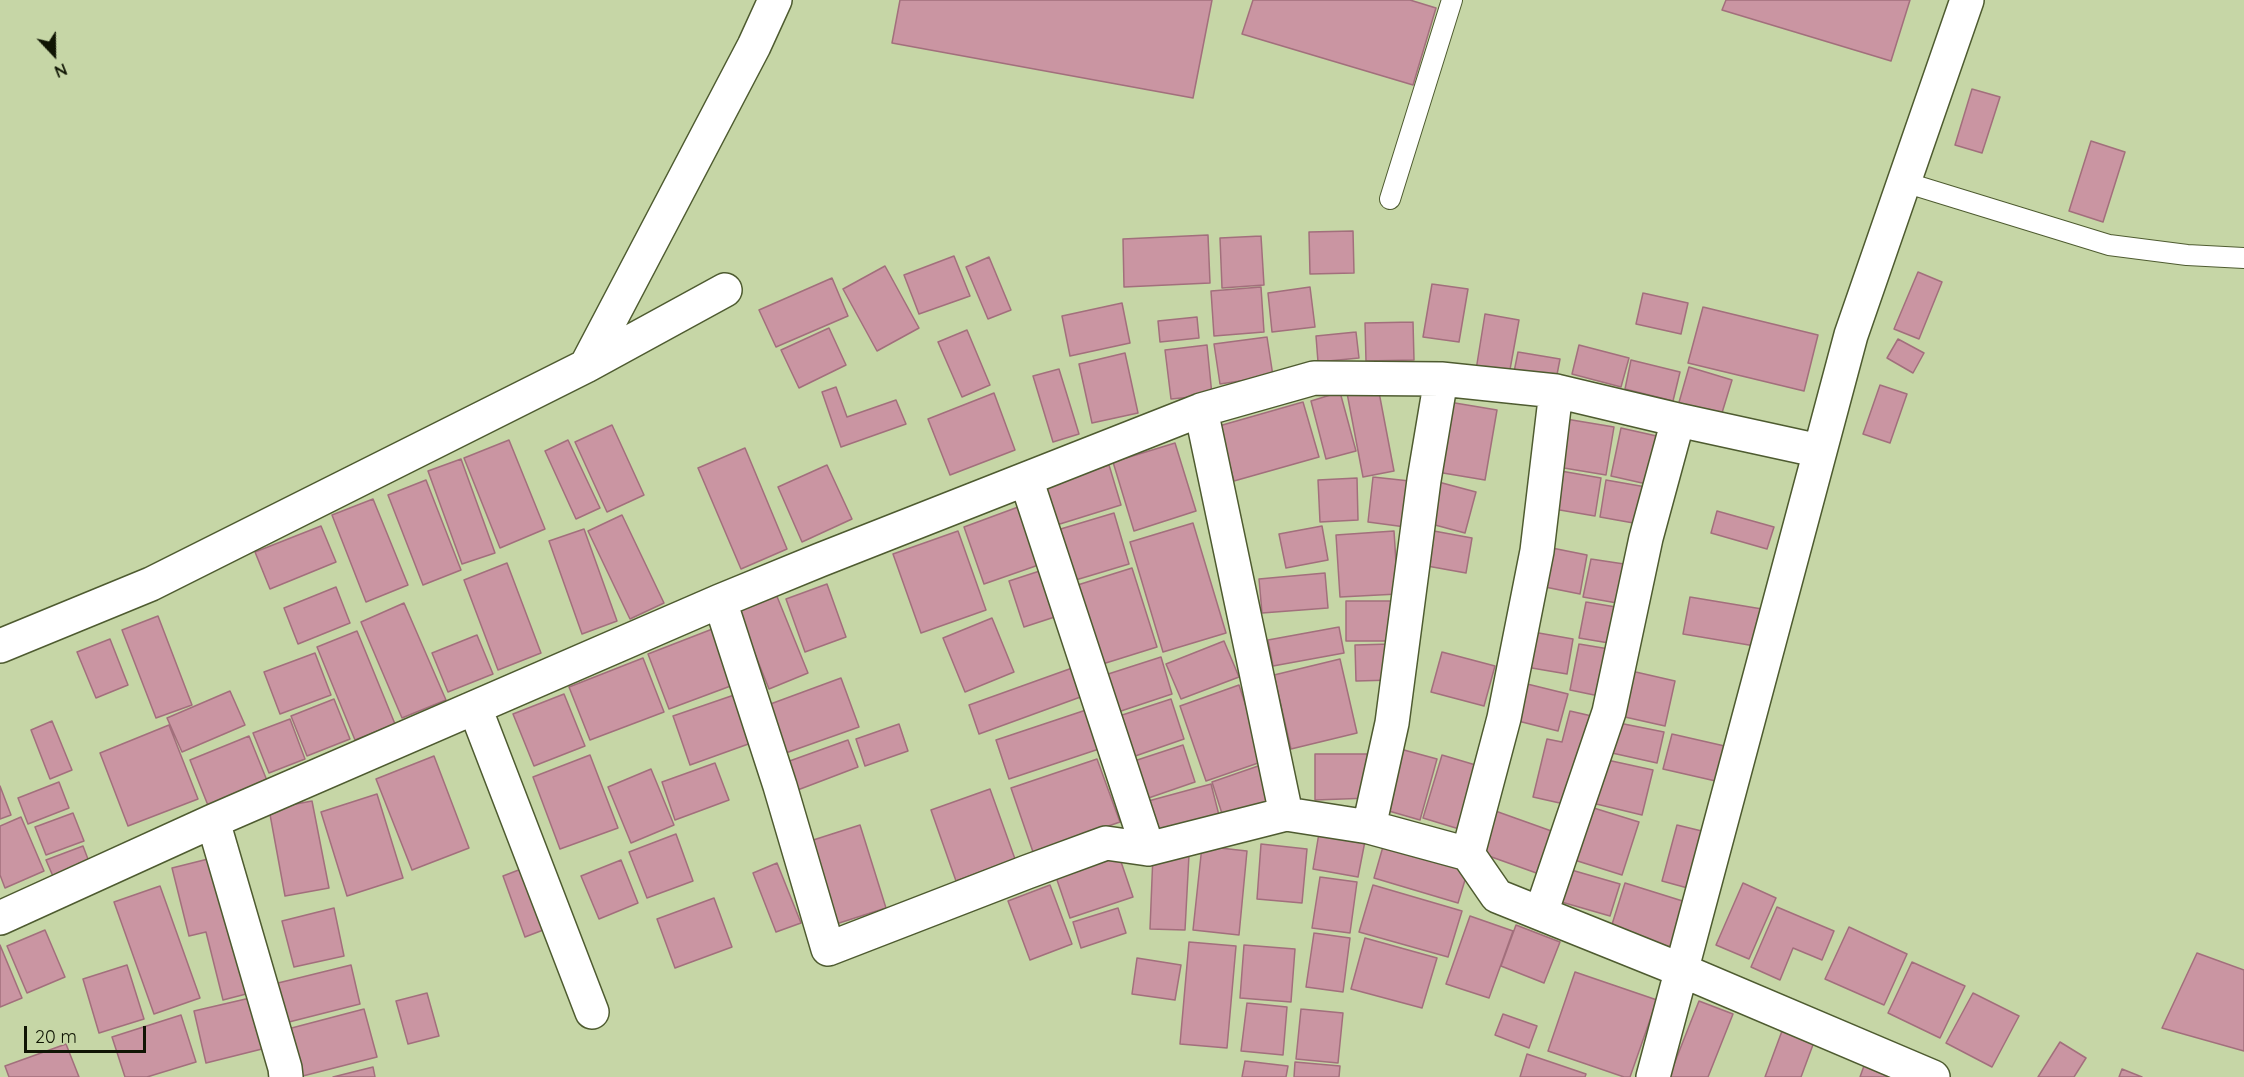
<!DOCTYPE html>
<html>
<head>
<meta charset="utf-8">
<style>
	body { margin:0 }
	#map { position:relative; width:2244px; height:1077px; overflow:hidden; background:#c6d6a6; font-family:Quicksand,sans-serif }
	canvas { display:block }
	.north { position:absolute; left:24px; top:24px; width:60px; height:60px; -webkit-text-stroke:4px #c6d6a6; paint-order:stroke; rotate:158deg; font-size:16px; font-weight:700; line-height:24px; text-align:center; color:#101504 }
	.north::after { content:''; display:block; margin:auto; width:21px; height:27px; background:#101504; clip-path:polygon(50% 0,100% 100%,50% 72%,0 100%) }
	.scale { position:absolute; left:24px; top:1026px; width:122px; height:27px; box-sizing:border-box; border:3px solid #101504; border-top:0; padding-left:8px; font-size:18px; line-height:21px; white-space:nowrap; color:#101504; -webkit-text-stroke:4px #c6d6a6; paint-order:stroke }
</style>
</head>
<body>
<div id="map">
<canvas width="2244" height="1077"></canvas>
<div class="north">N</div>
<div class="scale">20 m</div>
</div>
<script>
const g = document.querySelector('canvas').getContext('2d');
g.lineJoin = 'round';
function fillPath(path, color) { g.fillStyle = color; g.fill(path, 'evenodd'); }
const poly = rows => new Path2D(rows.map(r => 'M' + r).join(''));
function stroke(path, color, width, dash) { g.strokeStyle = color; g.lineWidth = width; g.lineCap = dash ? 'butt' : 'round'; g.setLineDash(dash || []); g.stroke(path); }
const building = poly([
	[900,0,1212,0,1193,98,892,43,900,0],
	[1253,0,1410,0,1436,8,1413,85,1242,34,1253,0],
	[1726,0,1910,0,1891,61,1722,10,1726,0],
	[1972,89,2000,97,1982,153,1955,145,1972,89],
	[2091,141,2125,152,2103,222,2069,211,2091,141],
	[1353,231,1354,273,1310,274,1309,232,1353,231],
	[1208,235,1210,283,1124,287,1123,239,1208,235],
	[1261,236,1264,285,1222,288,1220,238,1261,236],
	[954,256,970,296,919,314,904,275,954,256],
	[989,257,1011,310,988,319,966,267,989,257],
	[885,266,919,328,877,351,843,289,885,266],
	[1918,272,1942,282,1919,339,1894,329,1918,272],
	[832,278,848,316,776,347,759,310,832,278],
	[1432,284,1468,289,1459,342,1423,337,1432,284],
	[1261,287,1264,332,1214,336,1211,291,1261,287],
	[1310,287,1315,327,1272,332,1268,293,1310,287],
	[1643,293,1688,303,1681,334,1636,324,1643,293],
	[1122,303,1130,343,1070,356,1062,316,1122,303],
	[1703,307,1818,335,1804,391,1688,363,1703,307],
	[1485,314,1519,320,1509,375,1476,370,1485,314],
	[1197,317,1199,338,1160,342,1158,321,1197,317],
	[1413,322,1414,360,1366,361,1365,323,1413,322],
	[829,328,846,365,799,388,781,350,829,328],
	[967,330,990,385,962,397,938,342,967,330],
	[1356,332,1359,358,1318,362,1316,336,1356,332],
	[1267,337,1273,376,1220,384,1214,344,1267,337],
	[1898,339,1924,353,1913,373,1887,358,1898,339],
	[1207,345,1212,395,1171,399,1165,350,1207,345],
	[1579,345,1629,358,1621,387,1572,374,1579,345],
	[1518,352,1560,359,1555,385,1513,377,1518,352],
	[1125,353,1138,413,1092,423,1079,364,1125,353],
	[1631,360,1680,372,1673,401,1625,389,1631,360],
	[1689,367,1732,380,1718,426,1676,413,1689,367],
	[1059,369,1079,434,1053,442,1033,376,1059,369],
	[1880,385,1907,394,1890,443,1863,434,1880,385],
	[836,387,847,417,896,400,906,424,841,447,822,392,836,387],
	[1378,387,1394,471,1363,477,1347,393,1378,387],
	[1340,392,1356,451,1326,459,1311,401,1340,392],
	[994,393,1015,450,950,475,928,419,994,393],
	[1303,402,1319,457,1234,481,1219,426,1303,402],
	[1449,402,1497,410,1485,480,1437,472,1449,402],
	[1566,419,1614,427,1606,475,1558,467,1566,419],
	[612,425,644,495,607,512,575,442,612,425],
	[1621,428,1661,437,1651,485,1611,476,1621,428],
	[509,440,545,529,500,548,464,458,509,440],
	[568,440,600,508,576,519,545,451,568,440],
	[1175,443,1196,511,1134,531,1113,462,1175,443],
	[745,448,787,549,741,569,698,468,745,448],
	[461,459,495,553,462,564,428,471,461,459],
	[827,465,852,519,802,542,778,487,827,465],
	[1109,465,1121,505,1047,528,1034,489,1109,465],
	[1555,470,1601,478,1595,516,1548,508,1555,470],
	[1373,477,1419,482,1413,528,1368,522,1373,477],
	[1357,478,1358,520,1320,522,1318,480,1357,478],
	[426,480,461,570,423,585,388,495,426,480],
	[1431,480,1476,492,1465,533,1420,521,1431,480],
	[1606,480,1646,487,1639,524,1600,517,1606,480],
	[373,499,408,585,366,602,332,515,373,499],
	[1029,503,1050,561,984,584,964,527,1029,503],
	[1717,511,1774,527,1767,549,1711,533,1717,511],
	[1114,513,1129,564,1069,582,1054,531,1114,513],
	[622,515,664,603,630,619,588,531,622,515],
	[1193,523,1226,633,1163,652,1130,542,1193,523],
	[321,526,336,562,270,589,255,552,321,526],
	[1322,526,1328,560,1286,568,1279,534,1322,526],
	[584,529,617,621,582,634,549,541,584,529],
	[1423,529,1472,538,1466,573,1416,564,1423,529],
	[958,531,986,610,921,633,893,554,958,531],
	[1394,531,1398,594,1340,597,1336,535,1394,531],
	[1552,548,1587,555,1580,594,1545,587,1552,548],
	[1591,559,1624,564,1617,603,1583,597,1591,559],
	[507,563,541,653,498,670,464,580,507,563],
	[1052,567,1067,613,1024,627,1009,581,1052,567],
	[1132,568,1157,647,1093,667,1068,588,1132,568],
	[1325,573,1328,608,1262,613,1259,579,1325,573],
	[827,584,846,637,805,652,786,599,827,584],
	[336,587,350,623,298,644,284,608,336,587],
	[776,594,808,673,769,689,737,609,776,594],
	[1690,597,1762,609,1755,646,1683,634,1690,597],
	[1346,601,1395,601,1396,641,1346,641,1346,601],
	[1586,602,1616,607,1609,643,1579,638,1586,602],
	[404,603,446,700,402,718,361,622,404,603],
	[158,616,192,705,156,718,122,630,158,616],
	[992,618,1014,672,965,692,943,638,992,618],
	[1339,627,1344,653,1273,666,1268,640,1339,627],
	[715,628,736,684,669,709,648,654,715,628],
	[357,631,395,724,355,740,317,647,357,631],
	[1533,632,1573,639,1567,674,1526,667,1533,632],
	[477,635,493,674,448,692,432,653,477,635],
	[110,639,128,685,96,698,77,652,110,639],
	[1224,641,1239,677,1181,699,1166,664,1224,641],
	[1391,644,1393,680,1356,681,1355,645,1391,644],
	[1579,644,1609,649,1599,696,1570,690,1579,644],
	[1442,652,1495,666,1484,706,1431,692,1442,652],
	[315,653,331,695,280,714,264,672,315,653],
	[1161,657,1172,694,1115,713,1102,676,1161,657],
	[643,658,664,712,590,740,569,687,643,658],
	[1340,659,1357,733,1291,749,1274,675,1340,659],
	[1075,667,1086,695,979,734,969,705,1075,667],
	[1627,670,1675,681,1665,726,1616,715,1627,670],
	[841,678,859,727,783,754,765,706,841,678],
	[1519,682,1568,694,1558,731,1510,719,1519,682],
	[1239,685,1264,761,1206,781,1180,706,1239,685],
	[230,691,245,725,182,752,167,718,230,691],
	[564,694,585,746,534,766,513,714,564,694],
	[737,694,754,742,690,765,673,716,737,694],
	[334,699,350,739,307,756,291,716,334,699],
	[1171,699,1184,739,1121,761,1107,720,1171,699],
	[1092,708,1105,747,1009,779,996,740,1092,708],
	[1570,711,1596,717,1573,806,1533,797,1547,739,1562,742,1570,711],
	[290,719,305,759,269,773,253,733,290,719],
	[52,721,72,770,50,779,31,730,52,721],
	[1609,721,1664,732,1657,763,1603,751,1609,721],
	[899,724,908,751,865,766,856,739,899,724],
	[169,725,198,799,128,826,100,753,169,725],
	[1672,734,1729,747,1720,782,1663,769,1672,734],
	[249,736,268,783,209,808,190,760,249,736],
	[848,740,858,767,795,791,784,763,848,740],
	[1183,745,1195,782,1134,803,1122,765,1183,745],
	[1393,747,1437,759,1420,820,1375,807,1393,747],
	[1315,754,1370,754,1370,798,1315,800,1315,754],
	[590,755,618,828,560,849,533,777,590,755],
	[1442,755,1489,769,1469,832,1423,818,1442,755],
	[434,756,469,848,412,870,376,779,434,756],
	[1598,758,1653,770,1642,815,1588,802,1598,758],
	[1097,759,1120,822,1033,852,1011,788,1097,759],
	[715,763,729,800,675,820,662,782,715,763],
	[1261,765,1274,803,1224,820,1212,782,1261,765],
	[651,769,674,825,631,843,608,787,651,769],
	[59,782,69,808,28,824,18,798,59,782],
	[1211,784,1221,823,1151,841,1141,803,1211,784],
	[0,786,11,815,0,819,0,786],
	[990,789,1015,859,956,881,931,810,990,789],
	[377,794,403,878,347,896,321,812,377,794],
	[312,801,329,888,285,896,269,809,312,801],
	[1584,805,1639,822,1622,875,1568,858,1584,805],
	[1487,808,1557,833,1542,875,1472,850,1487,808],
	[73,813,84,841,46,855,35,827,73,813],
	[21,817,44,871,5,888,0,875,0,826,21,817],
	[860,825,886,908,833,925,807,842,860,825],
	[1677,825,1710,833,1695,890,1662,881,1677,825],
	[1320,827,1366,836,1358,877,1313,869,1320,827],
	[676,834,693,881,647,898,629,852,676,834],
	[1384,843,1469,867,1458,903,1374,878,1384,843],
	[1261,844,1307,849,1302,903,1257,899,1261,844],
	[83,846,91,867,55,881,46,860,83,846],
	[1202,846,1247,851,1239,935,1193,930,1202,846],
	[1118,853,1133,897,1070,918,1055,874,1118,853],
	[1153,854,1189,855,1185,930,1150,929,1153,854],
	[216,857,250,993,223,1000,206,932,189,936,172,868,216,857],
	[621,860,638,903,599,919,581,876,621,860],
	[777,863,801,923,776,932,753,873,777,863],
	[529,866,551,927,525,937,503,876,529,866],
	[1561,867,1620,884,1610,916,1551,899,1561,867],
	[1320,877,1357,882,1350,933,1312,928,1320,877],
	[1625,883,1689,903,1673,954,1609,934,1625,883],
	[1743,883,1776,898,1749,959,1716,945,1743,883],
	[1050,885,1072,944,1030,960,1008,901,1050,885],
	[1373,885,1462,911,1448,957,1359,932,1373,885],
	[160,886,200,998,154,1014,114,902,160,886],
	[714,898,732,947,675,968,657,919,714,898],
	[1777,907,1834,931,1822,960,1793,948,1780,980,1751,967,1777,907],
	[334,908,344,956,294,967,282,921,334,908],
	[1118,908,1126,933,1081,948,1073,922,1118,908],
	[1470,916,1513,931,1489,998,1446,984,1470,916],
	[1516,925,1560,942,1544,983,1501,966,1516,925],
	[1849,927,1907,954,1884,1005,1825,979,1849,927],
	[45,930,65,977,27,993,7,946,45,930],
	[1314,933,1350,938,1343,992,1306,987,1314,933],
	[1365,938,1437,958,1422,1008,1351,989,1365,938],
	[1189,942,1236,946,1227,1048,1180,1044,1189,942],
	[0,945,22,998,0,1007,0,945],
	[1244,945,1295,949,1291,1002,1240,998,1244,945],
	[2197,953,2244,970,2244,1051,2162,1028,2197,953],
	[1137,958,1181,965,1175,1000,1132,994,1137,958],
	[1912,962,1965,986,1940,1038,1888,1013,1912,962],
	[127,965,144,1019,99,1033,83,979,127,965],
	[351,965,360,1004,285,1023,274,984,351,965],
	[1575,972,1657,1000,1630,1077,1624,1077,1548,1051,1575,972],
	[427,993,439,1036,408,1044,396,1001,427,993],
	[1973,993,2019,1016,1992,1067,1946,1043,1973,993],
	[250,998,262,1049,206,1063,194,1011,250,998],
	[1699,1001,1733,1014,1708,1077,1669,1077,1699,1001],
	[1247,1003,1287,1007,1283,1055,1241,1051,1247,1003],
	[364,1009,377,1057,299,1077,284,1030,364,1009],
	[1301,1009,1343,1013,1338,1063,1296,1059,1301,1009],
	[1503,1014,1537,1026,1529,1048,1495,1035,1503,1014],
	[181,1015,196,1062,147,1077,125,1077,112,1037,181,1015],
	[1782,1031,1814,1042,1801,1077,1765,1077,1782,1031],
	[2060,1042,2086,1058,2074,1077,2038,1077,2060,1042],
	[66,1044,79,1077,9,1077,5,1066,66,1044],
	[1527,1054,1586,1074,1585,1077,1520,1077,1527,1054],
	[1245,1061,1288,1066,1286,1077,1242,1077,1245,1061],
	[1295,1062,1340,1066,1339,1077,1294,1077,1295,1062],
	[1865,1063,1906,1077,1860,1077,1865,1063],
	[373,1067,375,1077,333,1077,373,1067],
	[2122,1069,2142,1077,2119,1077,2122,1069]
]);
const lane = poly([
	[1904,182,2109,245,2187,255,2244,258],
	[1390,199,1452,0]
]);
const street = poly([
	[586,366,754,46,775,0],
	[1201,410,1286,814],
	[1026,479,1148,849],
	[720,601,780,786,828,949,1027,872,1106,843,1148,849,1286,814,1369,827,1468,854,1497,896,1681,970,1933,1077],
	[0,646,151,584,586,366,725,290],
	[475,708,592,1012],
	[213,821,285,1068,286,1077],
	[1369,827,1392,723,1424,480,1441,379],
	[1468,854,1504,718,1537,551,1556,391],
	[1541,913,1609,712,1646,538,1678,420],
	[0,918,213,821,720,601,820,560,1201,410,1314,378,1441,379,1556,391,1678,420,1820,451],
	[1653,1077,1851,335,1967,0]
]);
fillPath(building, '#ca95a2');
stroke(building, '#a26f7c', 1.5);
stroke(lane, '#4e5b30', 22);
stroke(street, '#4e5b30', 36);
stroke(lane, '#fff', 20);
stroke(street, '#fff', 33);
</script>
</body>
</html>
